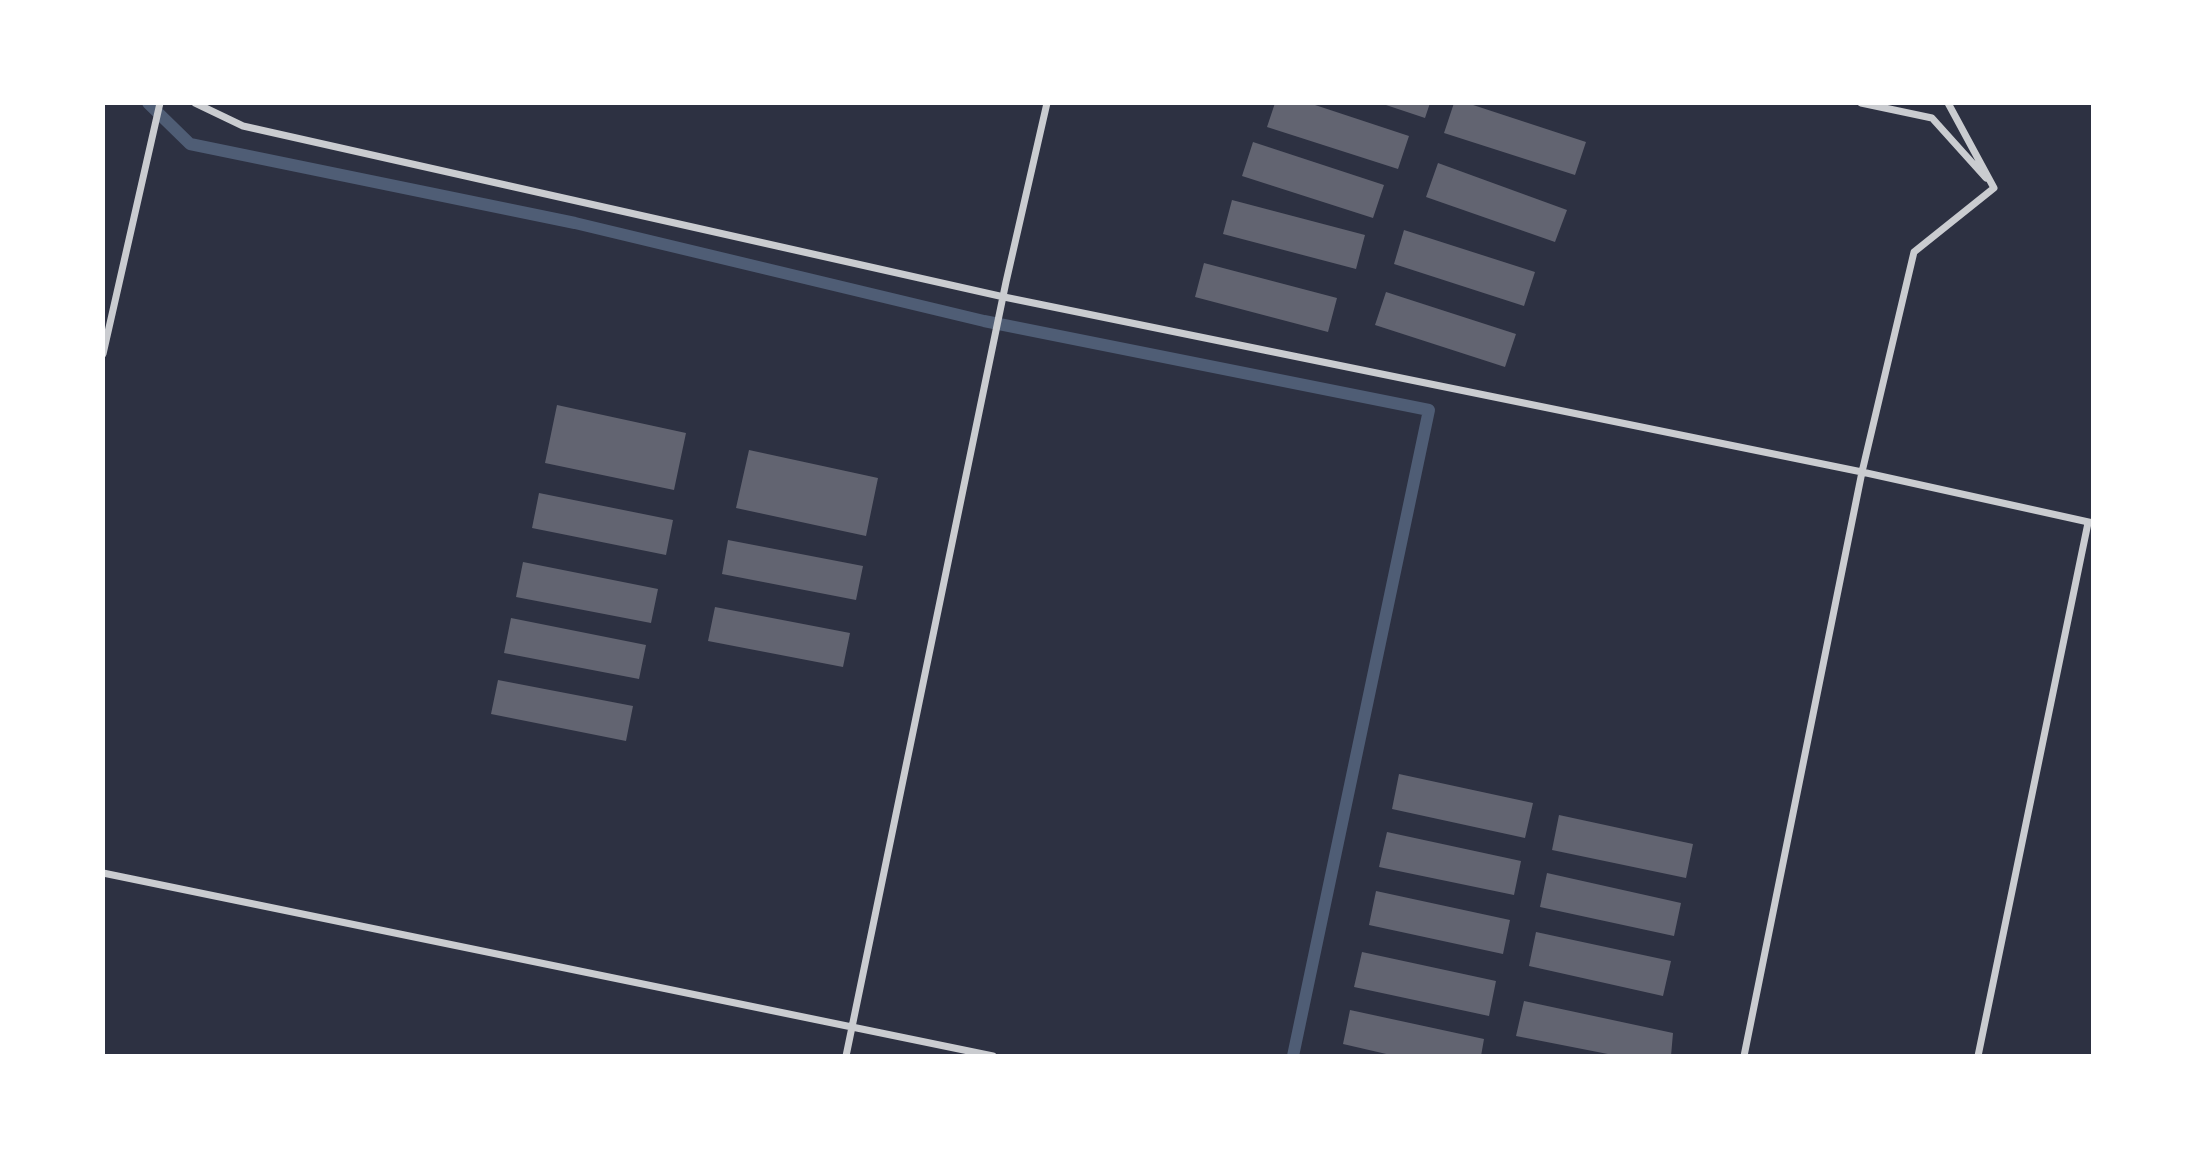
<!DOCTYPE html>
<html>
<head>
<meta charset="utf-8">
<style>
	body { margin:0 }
	#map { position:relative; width:2196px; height:1159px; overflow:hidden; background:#2d3142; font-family:"Exo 2",sans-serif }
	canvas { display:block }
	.frame { position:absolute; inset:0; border:105px solid #fff; pointer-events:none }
</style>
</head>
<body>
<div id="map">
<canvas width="2196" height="1159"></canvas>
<div class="frame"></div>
</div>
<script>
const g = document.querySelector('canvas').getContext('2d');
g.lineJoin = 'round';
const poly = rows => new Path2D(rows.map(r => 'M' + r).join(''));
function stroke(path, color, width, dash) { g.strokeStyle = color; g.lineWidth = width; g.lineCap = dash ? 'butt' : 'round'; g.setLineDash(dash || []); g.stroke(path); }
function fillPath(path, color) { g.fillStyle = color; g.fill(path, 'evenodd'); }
const stream = poly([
	[148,103,190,144,575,223,984,321,1429,410,1293,1056]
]);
const building = poly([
	[1275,103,1309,103,1409,136,1398,169,1267,127],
	[1380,103,1430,103,1425,118],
	[1454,103,1467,103,1586,142,1575,175,1444,133],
	[1253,142,1384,185,1373,218,1242,176],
	[1438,163,1567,210,1555,242,1426,197],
	[1232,200,1365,235,1356,269,1223,234],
	[1404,230,1535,272,1524,306,1394,264],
	[1204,263,1337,298,1328,332,1195,297],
	[1386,292,1516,334,1505,367,1375,325],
	[557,405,686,433,674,490,545,463],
	[749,450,878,478,866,536,736,508],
	[539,493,673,520,666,555,532,528],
	[728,540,863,566,856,600,722,574],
	[523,562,658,589,651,623,516,597],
	[715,607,850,633,843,667,708,641],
	[511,618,646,645,639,679,504,653],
	[498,680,633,706,626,741,491,714],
	[1399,774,1533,803,1525,838,1392,809],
	[1559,815,1693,844,1686,878,1552,850],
	[1387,832,1521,861,1514,895,1379,867],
	[1547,873,1681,903,1674,936,1540,907],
	[1376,891,1510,920,1503,954,1369,925],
	[1536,932,1671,961,1663,996,1529,966],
	[1362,952,1496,981,1489,1016,1354,987],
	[1524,1001,1673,1033,1671,1056,1618,1056,1516,1036],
	[1350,1010,1484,1039,1481,1056,1395,1056,1343,1044]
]);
const minor = poly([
	[195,103,243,126,1004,297,1862,472,2093,523],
	[1861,103,1932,118,1986,178],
	[103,354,160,103],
	[103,873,993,1056],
	[846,1056,1006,282,1047,103],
	[1744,1056,1862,472,1914,252,1994,188,1948,103],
	[1978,1056,2088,523]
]);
stroke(stream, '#4f5d75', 12);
fillPath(building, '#626471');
stroke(minor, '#caccd0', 7);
</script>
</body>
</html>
